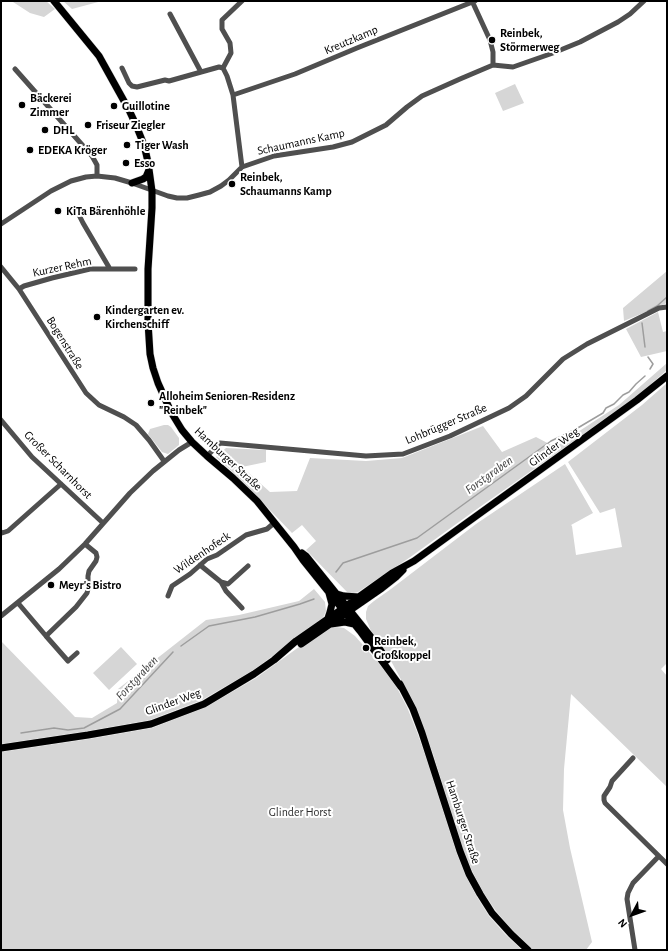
<!DOCTYPE html>
<html>
<head>
<meta charset="utf-8">
<style>
	body { margin:0 }
	#map { position:relative; width:668px; height:951px; overflow:hidden; background:#fff; font-family:"Alegreya Sans",sans-serif }
	canvas { display:block }
	.frame { position:absolute; inset:0; border:2px solid #000; pointer-events:none }
	.north { position:absolute; left:612px; top:895px; width:40px; height:40px; -webkit-text-stroke:3px #fff; paint-order:stroke; rotate:229deg; font-size:11px; font-weight:700; line-height:16px; text-align:center; color:#000 }
	.north::after { content:''; display:block; margin:auto; width:14px; height:18px; background:#000; clip-path:polygon(50% 0,100% 100%,50% 72%,0 100%) }
</style>
</head>
<body>
<div id="map">
<canvas width="668" height="951"></canvas>
<div class="frame"></div>
<div class="north">N</div>
</div>
<script>
const g = document.querySelector('canvas').getContext('2d');
g.lineJoin = 'round';
function fillPath(path, color) { g.fillStyle = color; g.fill(path, 'evenodd'); }
const poly = rows => new Path2D(rows.map(r => 'M' + r).join(''));
function stroke(path, color, width, dash) { g.strokeStyle = color; g.lineWidth = width; g.lineCap = dash ? 'butt' : 'round'; g.setLineDash(dash || []); g.stroke(path); }
function write(font, color, halo, rows, align = 'center') {
  g.font = font + ' "Alegreya Sans",sans-serif'; g.lineWidth = 4; g.setLineDash([]); g.textBaseline = 'middle'; g.strokeStyle = halo; g.fillStyle = color; for (const [text, x, y, turn = 0] of rows) {
    g.save(); g.translate(x, y); g.rotate((+turn || 0) * Math.PI / 180); g.textAlign = isNaN(turn) ? turn : align; if (halo) g.strokeText(text, 0, 0); g.fillText(text, 0, 0); g.restore();
  }
}
const green = poly([
	[1,1,46,1,55,9,44,17,30,13,13,2],
	[63,1,102,1,72,9],
	[515,84,524,103,503,111,495,93],
	[667,271,667,303,624,321,623,308],
	[658,312,663,332,667,331,667,351,641,357,626,329],
	[667,363,667,370,635,398,477,509,409,558,358,592,349,594,306,550,316,541,302,525,292,533,237,476,216,457,226,448,266,450,266,462,242,467,270,492,297,491,310,458,366,461,402,458,483,426,502,452,536,437,555,447,619,405],
	[667,383,667,663,661,669,667,676,667,787,571,694,564,769,563,810,570,848,592,942,586,950,533,950,511,929,496,911,483,892,474,875,463,850,433,754,414,704,390,659,371,631,366,619,366,612,368,606,374,601,391,589,476,524,565,464,593,513,571,525,572,526,576,555,622,547,615,508,600,513,568,462,642,405],
	[164,425,168,425,171,427,179,438,179,445,168,454,162,452,148,434,150,429],
	[314,589,325,602,326,611,322,620,252,671,202,700,150,720,88,731,1,744,1,641,75,717,92,718,117,703,118,689,206,620,239,615,299,601],
	[328,626,344,628,355,636,384,669,397,688,407,707,417,732,426,757,457,854,466,876,477,897,489,916,505,934,522,950,1,950,1,752,89,739,152,728,206,707,256,678],
	[121,647,137,664,109,690,93,673]
]);
const stream = poly([
	[648,311,657,306,667,297],
	[642,323,645,347],
	[648,357,653,364,650,369],
	[336,572,343,563,417,538,551,441,576,429,603,413,606,408,614,404,623,395,629,392,636,384,645,376],
	[181,646,209,626,255,617,300,604,314,599],
	[21,733,54,728,68,730,84,728,120,709,173,652]
]);
const minor = poly([
	[472,1,490,40,493,52,493,65],
	[170,14,201,72],
	[122,68,129,83,132,86,137,87,165,80,169,81,219,67,223,68],
	[223,68,227,76,233,95,242,167],
	[223,68,231,53,230,43,222,29,222,20,242,1],
	[15,69,92,156,97,165,97,176],
	[233,95,295,74,357,48,475,1],
	[78,213,83,223,110,269],
	[1,224,51,191,71,181,86,177,97,176,115,178,132,183,168,196,177,198,187,198,199,195,210,192,221,186,229,180,242,167,274,156,333,147,352,142,386,125,407,107,422,96,460,79,493,65,513,67,553,53,580,42,618,22,630,14,644,1],
	[1,267,19,289,86,393,99,405,124,417,136,425,149,440,164,461],
	[19,289,24,286,52,278,90,269,135,269],
	[1,420,32,457,103,523],
	[207,456,220,443,366,456,403,454,450,436,509,408,526,396,563,359,587,344,659,308,667,307],
	[1,532,2,533,8,531,61,484],
	[200,565,221,582,226,591,242,608],
	[221,582,228,584,248,566],
	[168,596,172,586,190,574,207,559,217,555,246,535,267,529,274,523],
	[18,603,46,636,76,607,87,593,88,589,88,576,89,571,96,561,97,557,96,553,85,544],
	[1,616,59,569,85,544,130,493,153,471,179,450,192,442],
	[46,636,68,661,77,653],
	[633,758,612,781,610,787,604,796,604,800,605,803,667,864],
	[635,950,627,899,628,893,633,883,659,856]
]);
const major = poly([
	[54,1,99,56,129,110,136,125,144,145,148,162,152,191,152,208,148,269,148,322,150,354,153,368,158,383,171,412,182,430,192,442,207,456,233,478,257,501,294,547,303,560,360,631,401,687],
	[132,183,143,179,146,177,149,170],
	[302,553,306,556,343,602,375,642,387,660],
	[337,594,344,596,359,597],
	[328,618,330,612,332,604,329,593],
	[331,624,345,622,354,624],
	[301,644,382,588,396,577,403,570],
	[400,684,413,709,422,733,460,851,469,874,480,894,492,913,511,934,528,950],
	[1,748,88,735,151,724,204,704,254,674,274,660,296,641,339,611,392,573,414,561,461,527,637,400,667,376]
]);
const markers = [
	[492,40,4,"#000"],
	[22,105,4,"#000"],
	[114,106,4,"#000"],
	[88,125,4,"#000"],
	[45,130,4,"#000"],
	[127,145,4,"#000"],
	[30,150,4,"#000"],
	[126,163,4,"#000"],
	[232,184,4,"#000"],
	[58,211,4,"#000"],
	[97,317,4,"#000"],
	[151,403,4,"#000"],
	[51,585,4,"#000"],
	[366,648,4,"#000"]
];
const poiNames = [
	["Reinbek,",500,33],
	["Störmerweg",500,47],
	["Bäckerei",30,98],
	["Zimmer",30,112],
	["Guillotine",122,106],
	["Friseur Ziegler",96,125],
	["DHL",53,130],
	["Tiger Wash",135,145],
	["EDEKA Kröger",38,150],
	["Esso",134,163],
	["Reinbek,",240,177],
	["Schaumanns Kamp",240,191],
	["KiTa Bärenhöhle",66,211],
	["Kindergarten ev.",105,310],
	["Kirchenschiff",105,324],
	["Alloheim Senioren-Residenz",159,396],
	["\"Reinbek\"",159,410],
	["Meyr's Bistro",59,585],
	["Reinbek,",374,641],
	["Großkoppel",374,655]
];
const streetNames = [
	["Kreutzkamp",351,40,-23],
	["Schaumanns Kamp",301,142,-12],
	["Kurzer Rehm",62,267,-12],
	["Bogenstraße",65,343,58],
	["Lohbrügger Straße",446,424,-23],
	["Glinder Weg",554,447,-36],
	["Hamburger Straße",228,459,43],
	["Großer Scharnhorst",58,465,45],
	["Wildenhofeck",202,553,-34],
	["Glinder Weg",173,702,-20],
	["Hamburger Straße",463,822,72]
];
const parkNames = [
	["Glinder Horst",300,812]
];
const waterNames = [
	["Forstgraben",489,475,-36],
	["Forstgraben",137,678,-47]
];
fillPath(green, '#d6d6d6');
stroke(stream, '#9d9d9d', 1.5);
stroke(major, '#dbdbdb', 8);
stroke(minor, '#4f4f4f', 5);
stroke(major, '#000', 7);
for (const [x, y, r, color] of markers) { const dot = new Path2D(); dot.arc(x, y, r, 0, 2 * Math.PI); g.fillStyle = color; g.fill(dot); stroke(dot, '#fff', 1.5); }
write('bold 12px', '#000', '#fff', poiNames, 'left');
write('12px', '#000', '#fff', streetNames);
write('12px', '#2d2d2d', '#fff', parkNames);
write('italic 13px', '#3e3e3e', '#fff', waterNames);
</script>
</body>
</html>
